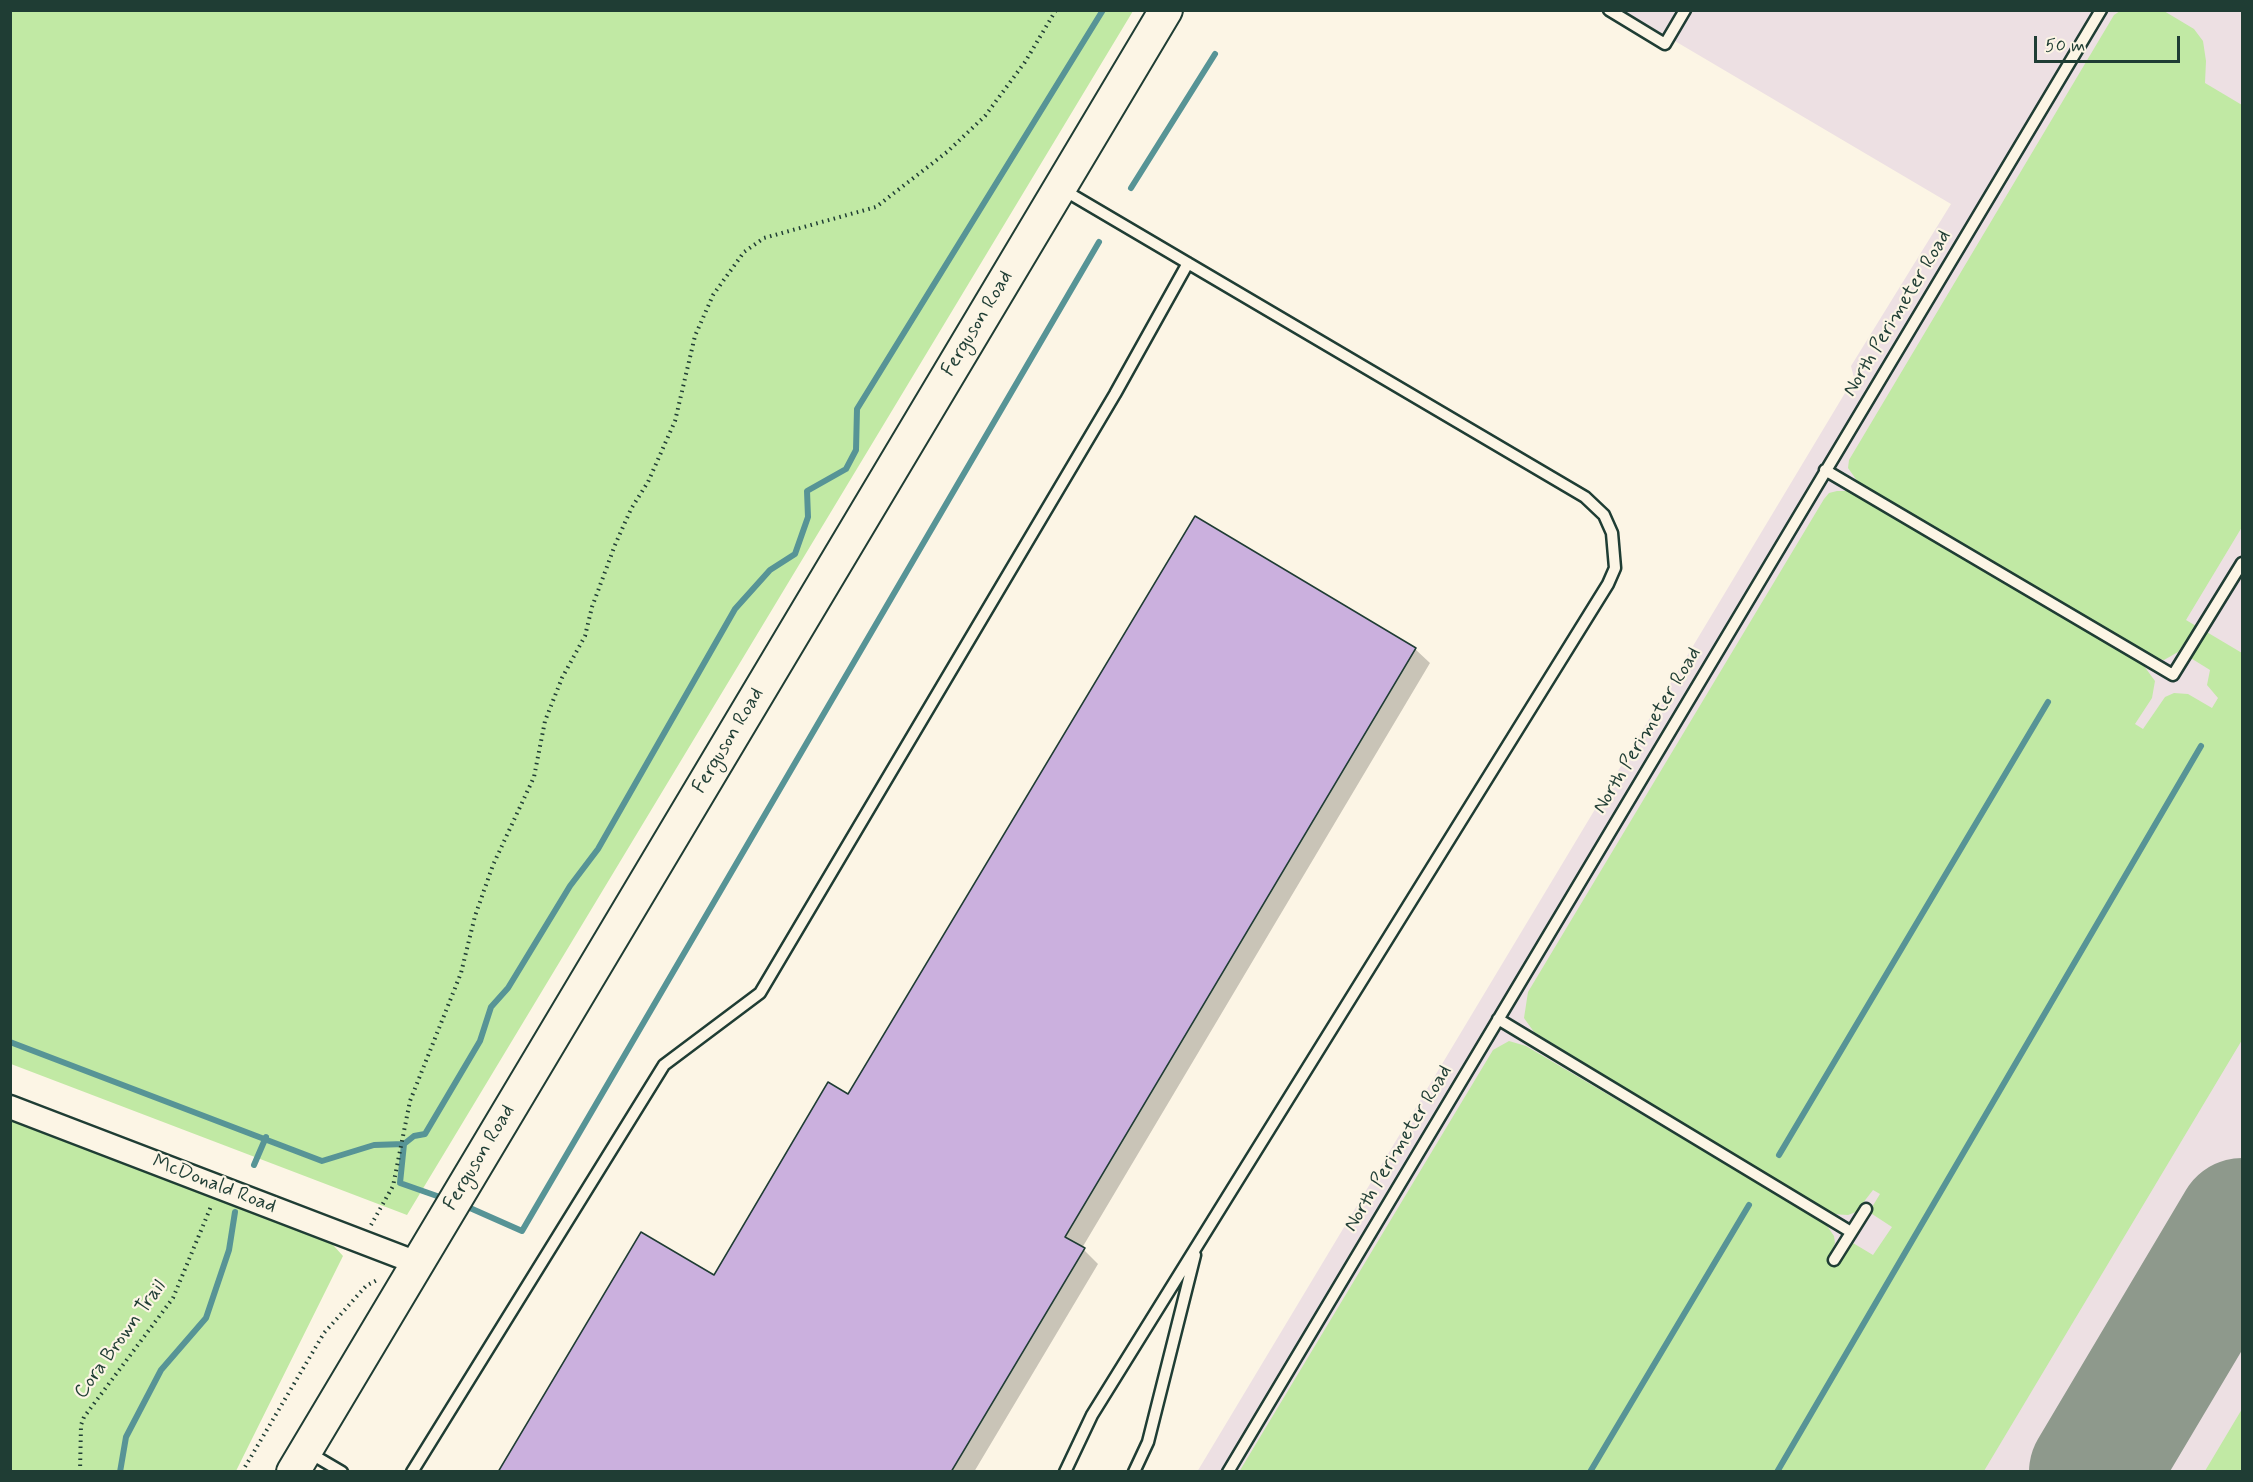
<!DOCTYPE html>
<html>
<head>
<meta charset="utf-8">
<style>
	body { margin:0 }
	#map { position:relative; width:2253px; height:1482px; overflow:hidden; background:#fcf5e5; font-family:Mynerve,sans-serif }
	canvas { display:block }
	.frame { position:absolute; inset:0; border:12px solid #1f3d34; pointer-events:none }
	.scale { position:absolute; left:2034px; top:36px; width:146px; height:27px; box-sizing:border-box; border:3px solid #1f3d34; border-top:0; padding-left:8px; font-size:18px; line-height:21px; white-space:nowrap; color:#1f3d34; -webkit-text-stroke:4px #fcf5e5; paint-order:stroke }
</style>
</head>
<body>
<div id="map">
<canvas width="2253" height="1482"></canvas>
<div class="frame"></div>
<div class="scale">50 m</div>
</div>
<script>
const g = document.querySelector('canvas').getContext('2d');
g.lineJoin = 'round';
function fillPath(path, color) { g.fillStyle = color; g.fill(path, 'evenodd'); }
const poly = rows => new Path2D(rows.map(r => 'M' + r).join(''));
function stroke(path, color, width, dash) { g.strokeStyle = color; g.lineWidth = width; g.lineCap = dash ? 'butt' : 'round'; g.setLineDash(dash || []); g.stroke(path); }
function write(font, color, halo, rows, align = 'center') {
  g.font = font + ' Mynerve,sans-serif'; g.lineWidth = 4.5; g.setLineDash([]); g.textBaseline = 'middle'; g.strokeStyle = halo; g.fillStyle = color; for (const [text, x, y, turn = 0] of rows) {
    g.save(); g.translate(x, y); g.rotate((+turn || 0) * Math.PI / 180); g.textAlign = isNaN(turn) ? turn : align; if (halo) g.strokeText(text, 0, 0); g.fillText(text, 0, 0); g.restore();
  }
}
const built = poly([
	[1624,11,2242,11,2242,1471,1197,1472,1854,378,1851,366,1951,204]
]);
const green = poly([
	[10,11,1133,11,407,1215,11,1064],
	[2120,11,2164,11,2194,29,2203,41,2206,61,2205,83,2242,105,2242,527,2186,620,2196,626,2178,652,2164,660,2149,656,1858,482,1848,468,1849,460,2114,15],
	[1837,491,1851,491,2144,666,2155,681,2152,698,2135,724,2143,729,2165,697,2174,693,2188,694,2212,708,2218,698,2207,685,2210,670,2189,657,2205,631,2242,653,2242,1040,1984,1471,1239,1472,1493,1050,1509,1041,1526,1046,1825,1223,1834,1236,1835,1243,1827,1261,1836,1267,1853,1243,1873,1255,1892,1227,1869,1212,1880,1194,1873,1190,1856,1212,1848,1215,1831,1214,1534,1032,1524,1018,1528,992,1824,499,1829,493],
	[10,1117,324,1235,343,1256,236,1471,11,1471],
	[2242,1409,2242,1471,2205,1471]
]);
const shadow = poly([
	[1415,649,1430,663,1082,1248,1098,1264,974,1472,499,1472,714,1277,848,1096]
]);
const stream = poly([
	[1131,188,1215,54],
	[10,1042,322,1161,374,1145,404,1144,400,1183,437,1196],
	[404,1144,414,1136,425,1134,480,1041,491,1007,508,988,570,886,598,849,735,609,770,570,795,554,808,517,807,491,846,469,856,450,857,409,1103,10],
	[1779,1155,2048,702],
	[254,1165,266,1137],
	[470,1208,522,1231,1099,242],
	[120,1472,126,1437,161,1370,206,1318,229,1250,235,1212],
	[1590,1472,1749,1205],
	[1777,1472,2201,746]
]);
const runway = poly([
	[2094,1472,2242,1223]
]);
const building = poly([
	[1195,516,1416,648,1065,1237,1085,1248,951,1472,498,1472,641,1232,714,1275,828,1082,848,1094,1195,516]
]);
const path = poly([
	[371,1225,393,1186,410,1101,461,973,475,916,493,865,534,777,545,721,562,678,585,636,592,607,615,545,631,509,648,482,675,421,695,336,713,295,744,252,764,238,876,207,947,152,985,116,1025,62,1056,10],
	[80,1472,81,1425,84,1417,173,1298,212,1204],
	[242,1472,324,1333,366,1286,377,1280]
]);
const lane = poly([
	[1609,10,1665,44,1685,10],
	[1062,189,1585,497,1604,515,1612,533,1615,568,1608,584,1092,1415,1065,1472],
	[1825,470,2173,675,2242,563],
	[1498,1019,1851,1232],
	[1834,1260,1866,1209],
	[308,1452,342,1472],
	[412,1472,664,1065,760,993,1115,394,1188,263],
	[1134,1472,1148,1442,1195,1255],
	[1228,1472,2101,10]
]);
const street = poly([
	[10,1107,417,1263]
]);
const secondary = poly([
	[293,1472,1166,10]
]);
const streetNames = [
	["North Perimeter Road",1898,314,-59],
	["Ferguson Road",978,324,-59],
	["North Perimeter Road",1648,731,-59],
	["Ferguson Road",729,741,-59],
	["North Perimeter Road",1399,1149,-59],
	["Ferguson Road",480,1158,-59],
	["McDonald Road",214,1185,21],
	["Cora Brown Trail",121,1340,-54]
];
fillPath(built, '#ede0e3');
fillPath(green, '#c1e9a4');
fillPath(shadow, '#0003');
stroke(stream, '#579496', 6);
stroke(runway, '#8e998c', 130);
fillPath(building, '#cbb0de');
stroke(building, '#1f3d34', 1.5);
stroke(lane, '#1f3d34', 15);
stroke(street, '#1f3d34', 27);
stroke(secondary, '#1f3d34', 36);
stroke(path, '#1f3d34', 4, [1.5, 4.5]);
stroke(lane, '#fcf5e5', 10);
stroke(street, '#fcf5e5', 22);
stroke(secondary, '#fcf5e5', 32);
write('20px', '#1f3d34', '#fcf5e5', streetNames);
</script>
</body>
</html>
